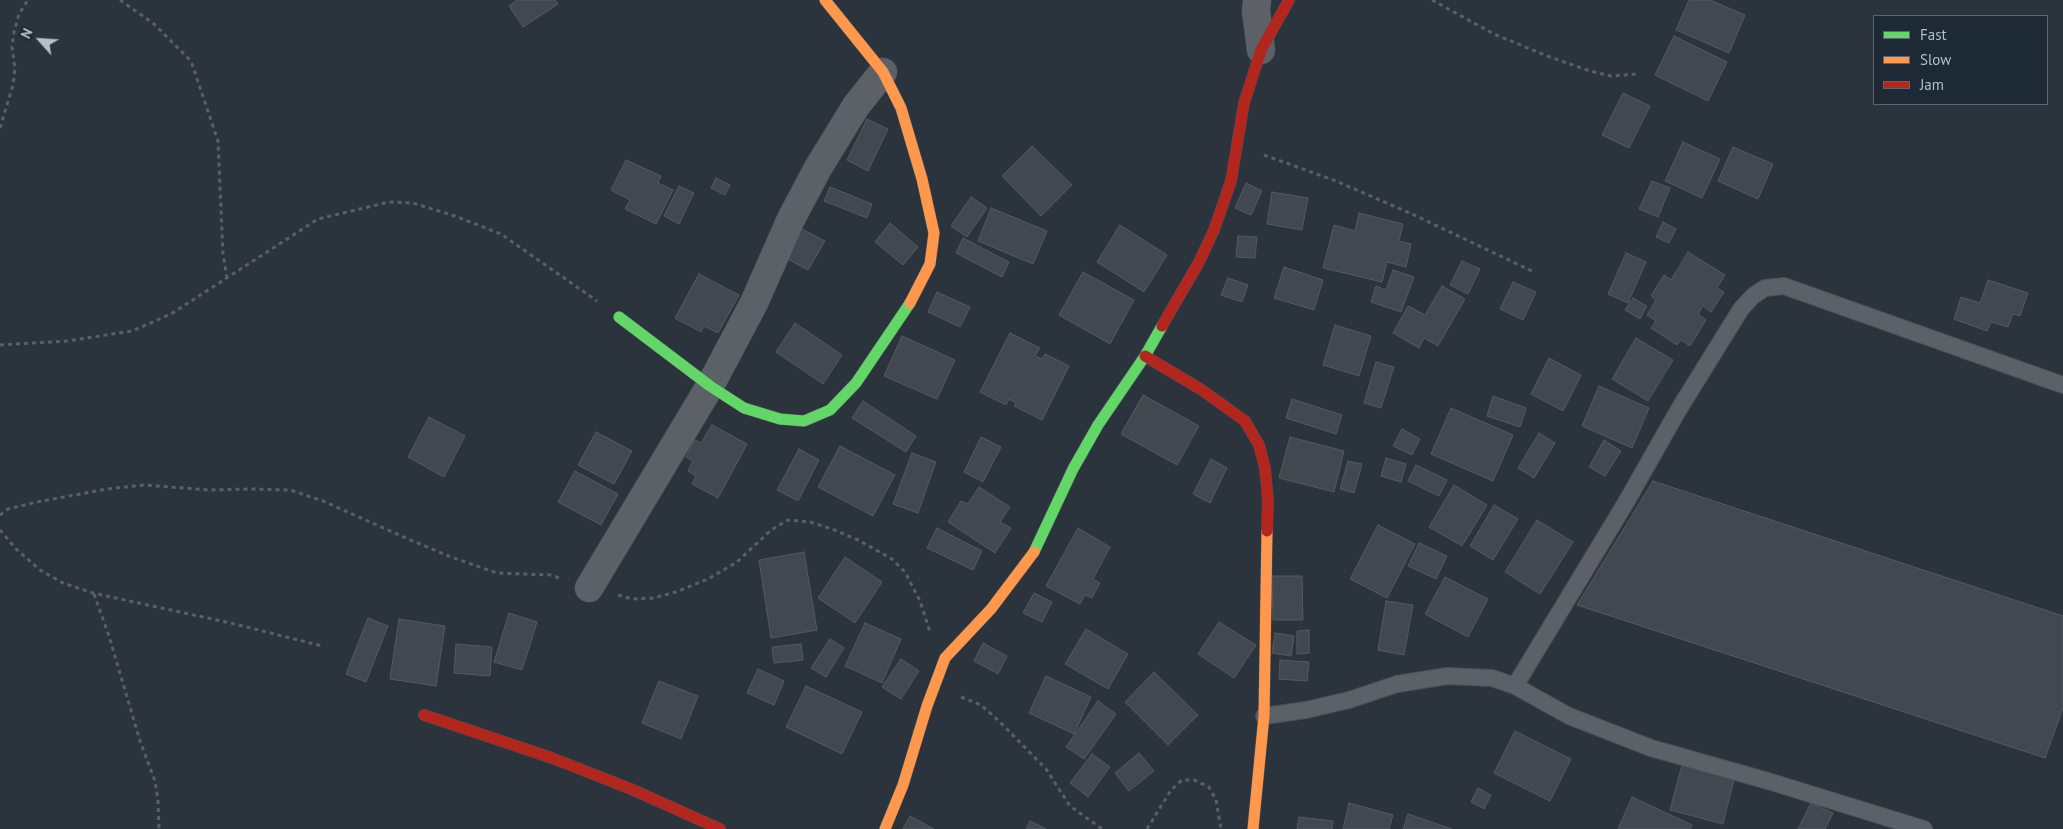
<!DOCTYPE html>
<html>
<head>
<meta charset="utf-8">
<style>
	body { margin:0 }
	#map { position:relative; width:2063px; height:829px; overflow:hidden; background:#2b333c; font-family:"PT Sans",sans-serif }
	canvas { display:block }
	.legend { position:absolute; left:1873px; top:15px; width:175px; height:90px; box-sizing:border-box; background:#1e2936; border:1px solid #5b6572; margin:0; padding:6px 9px; list-style:none; font-size:15px; color:#b6bfcb }
	.legend li { display:flex; align-items:center; gap:10px; height:25px }
	.legend b { width:25px; border:1px solid #5b6572 }
	.north { position:absolute; left:15px; top:15px; width:50px; height:50px; -webkit-text-stroke:4px #1e2936; paint-order:stroke; rotate:296deg; font-size:14px; font-weight:700; line-height:20px; text-align:center; color:#b6bfcb }
	.north::after { content:''; display:block; margin:auto; width:18px; height:22px; background:#b6bfcb; clip-path:polygon(50% 0,100% 100%,50% 72%,0 100%) }
</style>
</head>
<body>
<div id="map">
<canvas width="2063" height="829"></canvas>
<ul class="legend">
<li><b style="height:6px;background:#63d668"></b>Fast</li>
<li><b style="height:6px;background:#ff974d"></b>Slow</li>
<li><b style="height:6px;background:#b3261e"></b>Jam</li>
</ul>
<div class="north">N</div>
</div>
<script>
const g = document.querySelector('canvas').getContext('2d');
g.lineJoin = 'round';
function fillPath(path, color) { g.fillStyle = color; g.fill(path, 'evenodd'); }
const poly = rows => new Path2D(rows.map(r => 'M' + r).join(''));
function stroke(path, color, width, dash) { g.strokeStyle = color; g.lineWidth = width; g.lineCap = dash ? 'butt' : 'round'; g.setLineDash(dash || []); g.stroke(path); }
const building = poly([
	[517,0,555,0,558,4,523,27,509,6,517,0],
	[1689,0,1710,0,1745,15,1729,53,1676,30,1689,0],
	[1674,36,1727,62,1708,101,1655,75,1674,36],
	[1623,93,1650,106,1629,148,1602,135,1623,93],
	[867,119,888,129,868,171,847,160,867,119],
	[1683,142,1720,159,1702,198,1665,181,1683,142],
	[1032,146,1072,185,1041,216,1002,176,1032,146],
	[1733,147,1773,164,1758,199,1718,181,1733,147],
	[626,160,661,176,658,183,673,190,656,224,625,209,630,200,611,190,626,160],
	[716,178,730,185,725,195,711,188,716,178],
	[1652,181,1670,188,1658,217,1639,209,1652,181],
	[1246,183,1262,191,1251,215,1235,208,1246,183],
	[679,186,694,193,679,224,664,216,679,186],
	[830,187,872,204,867,218,824,201,830,187],
	[1272,192,1308,198,1302,230,1267,224,1272,192],
	[971,197,987,208,967,237,951,226,971,197],
	[991,208,1047,231,1033,264,978,241,991,208],
	[1359,213,1403,224,1399,241,1411,244,1406,267,1387,262,1382,282,1323,268,1334,225,1355,231,1359,213],
	[1663,222,1676,229,1669,243,1656,237,1663,222],
	[890,223,918,247,903,265,875,242,890,223],
	[1120,225,1167,255,1144,292,1097,262,1120,225],
	[800,228,825,241,808,270,784,257,800,228],
	[1238,236,1257,237,1255,258,1236,257,1238,236],
	[963,238,1009,262,1002,277,956,253,963,238],
	[1688,252,1725,275,1717,288,1724,292,1711,312,1703,306,1698,314,1706,320,1690,346,1681,340,1677,345,1651,328,1656,321,1647,315,1656,300,1651,296,1664,275,1671,280,1688,252],
	[1626,253,1646,262,1628,303,1608,294,1626,253],
	[1462,261,1480,269,1468,294,1450,285,1462,261],
	[1284,267,1323,280,1314,310,1274,298,1284,267],
	[1393,270,1414,277,1401,312,1371,302,1376,286,1386,290,1393,270],
	[1083,272,1134,300,1110,344,1059,315,1083,272],
	[699,274,739,295,718,333,704,326,701,332,675,318,699,274],
	[1228,278,1248,285,1242,302,1221,295,1228,278],
	[1988,280,2028,293,2020,316,2013,314,2008,327,1991,322,1987,331,1954,319,1961,297,1980,303,1988,280],
	[1513,282,1536,292,1523,320,1500,309,1513,282],
	[1442,286,1465,299,1438,346,1424,338,1419,348,1393,333,1408,306,1425,315,1442,286],
	[937,292,970,307,960,327,928,312,937,292],
	[1633,298,1647,306,1640,319,1625,310,1633,298],
	[795,323,842,355,823,384,776,352,795,323],
	[1335,325,1371,336,1359,376,1323,365,1335,325],
	[1010,333,1040,348,1035,356,1042,359,1045,354,1069,366,1042,420,1014,406,1016,403,1009,399,1006,405,980,392,1010,333],
	[902,336,955,360,937,399,884,376,902,336],
	[1636,338,1673,360,1648,401,1612,379,1636,338],
	[1549,358,1581,375,1563,411,1531,394,1549,358],
	[1376,362,1394,367,1381,408,1364,403,1376,362],
	[1599,386,1649,408,1632,448,1582,426,1599,386],
	[1143,395,1199,426,1177,465,1121,434,1143,395],
	[1493,396,1526,408,1520,427,1487,416,1493,396],
	[1292,399,1342,415,1336,434,1286,418,1292,399],
	[863,401,916,436,906,452,852,418,863,401],
	[1451,408,1513,435,1493,481,1431,454,1451,408],
	[429,417,465,436,444,477,408,457,429,417],
	[712,425,747,444,718,498,692,484,696,476,688,471,693,461,686,457,695,440,701,443,712,425],
	[1402,429,1420,439,1412,455,1393,446,1402,429],
	[596,432,632,451,614,484,578,465,596,432],
	[1539,433,1555,443,1534,478,1518,468,1539,433],
	[981,437,1001,447,983,482,964,472,981,437],
	[1290,437,1344,451,1334,492,1279,478,1290,437],
	[1604,440,1621,451,1605,476,1589,467,1604,440],
	[840,446,895,475,873,516,818,487,840,446],
	[799,449,819,460,798,501,777,490,799,449],
	[912,453,936,462,918,513,893,504,912,453],
	[1386,458,1406,464,1401,482,1381,476,1386,458],
	[1211,459,1227,468,1210,503,1193,494,1211,459],
	[1348,461,1362,464,1354,493,1340,489,1348,461],
	[1416,465,1447,480,1439,496,1408,481,1416,465],
	[575,471,618,494,601,525,558,502,575,471],
	[1653,481,2063,616,2063,708,2045,758,1577,605,1653,481],
	[1454,485,1487,505,1462,546,1429,527,1454,485],
	[979,487,1010,507,1000,522,1011,528,995,553,948,522,961,501,968,504,979,487],
	[1494,505,1518,519,1493,560,1470,546,1494,505],
	[1537,520,1573,542,1540,594,1505,572,1537,520],
	[1378,525,1415,544,1387,598,1350,579,1378,525],
	[937,528,982,551,973,570,927,548,937,528],
	[1078,528,1110,547,1093,579,1100,583,1092,598,1085,595,1080,604,1046,586,1078,528],
	[1419,543,1447,556,1436,579,1408,566,1419,543],
	[804,552,817,630,771,638,759,560,804,552],
	[845,557,882,582,855,623,818,598,845,557],
	[1272,576,1302,576,1303,620,1273,620,1272,576],
	[1445,577,1488,599,1468,637,1425,614,1445,577],
	[1034,593,1052,602,1042,622,1023,613,1034,593],
	[1386,601,1413,605,1404,655,1378,650,1386,601],
	[509,613,537,622,522,670,494,662,509,613],
	[368,618,388,626,366,682,346,674,368,618],
	[399,619,445,626,436,686,390,679,399,619],
	[1219,622,1256,645,1234,678,1198,654,1219,622],
	[865,623,901,639,882,683,845,666,865,623],
	[1086,629,1128,654,1108,689,1065,664,1086,629],
	[1309,630,1309,653,1297,654,1297,631,1309,630],
	[1275,633,1294,636,1291,656,1272,653,1275,633],
	[830,639,844,648,826,677,811,668,830,639],
	[983,643,1007,656,998,674,974,661,983,643],
	[456,644,492,647,490,676,454,673,456,644],
	[801,644,803,660,774,663,772,647,801,644],
	[901,659,919,671,901,699,882,687,901,659],
	[1280,660,1309,662,1307,681,1279,679,1280,660],
	[758,669,784,681,774,705,747,693,758,669],
	[1154,672,1198,715,1168,745,1125,702,1154,672],
	[1046,676,1091,697,1074,734,1029,713,1046,676],
	[659,681,698,696,681,739,642,723,659,681],
	[806,686,862,712,842,754,786,727,806,686],
	[1098,701,1116,714,1084,759,1066,747,1098,701],
	[1515,731,1571,759,1550,801,1494,773,1515,731],
	[1139,753,1154,771,1129,791,1115,773,1139,753],
	[1092,754,1110,767,1088,797,1070,783,1092,754],
	[1682,765,1734,779,1723,824,1670,810,1682,765],
	[1478,788,1491,795,1484,809,1471,802,1478,788],
	[1632,797,1692,825,1690,829,1618,829,1632,797],
	[1349,803,1393,815,1389,829,1343,829,1349,803],
	[1811,803,1833,813,1825,829,1798,829,1811,803],
	[1408,814,1452,829,1403,829,1408,814],
	[910,816,934,829,903,829,910,816],
	[1299,817,1333,821,1332,829,1297,829,1299,817],
	[1030,821,1046,829,1026,829,1030,821]
]);
const path = poly([
	[120,0,154,24,191,61,218,141,223,254,227,278],
	[1432,0,1494,34,1547,56,1590,71,1611,76,1637,74],
	[0,128,13,85,15,69,12,47,14,32,19,14,28,0],
	[1264,155,1336,181,1412,214,1534,272],
	[0,345,67,341,132,331,171,314,318,219,389,202,413,203,455,216,501,234,597,301],
	[0,515,8,509,37,502,107,489,144,485,209,490,251,489,290,490,323,501,406,538,451,557,497,573,551,575,562,579],
	[0,530,16,549,40,570,63,583,93,593,235,624,322,646],
	[94,594,109,636,140,741,155,781,158,800,159,829],
	[618,595,632,599,653,598,676,592,708,579,737,562,771,530,788,520,810,522,832,529,858,540,892,559,905,572,920,601,930,632],
	[961,697,981,705,999,721,1046,769,1070,806,1102,829],
	[1147,829,1171,790,1182,780,1194,780,1209,787,1216,800,1221,829]
]);
const lane = poly([
	[1515,686,1625,504,1679,409,1741,309,1753,296,1765,288,1784,286,2063,385],
	[1264,716,1306,710,1349,700,1397,684,1447,676,1492,678,1515,686,1569,716,1651,748,1768,781,1924,829]
]);
const street = poly([
	[1257,0,1256,11,1261,50],
	[589,588,710,386,754,303,791,219,818,168,856,106,883,72]
]);
const fast = poly([
	[619,317,710,386,744,408,780,419,804,421,830,410,856,383,910,303],
	[1034,552,1073,469,1098,425,1145,356,1162,326]
]);
const slow = poly([
	[825,0,883,72,901,108,922,179,934,233,930,264,910,303],
	[885,829,903,785,927,706,945,658,991,609,1034,552],
	[1253,829,1264,716,1267,531]
]);
const jam = poly([
	[1162,326,1199,262,1214,230,1231,181,1244,103,1261,50,1289,0],
	[1145,356,1202,390,1245,421,1259,445,1265,468,1268,501,1267,531],
	[424,715,552,758,631,789,720,829]
]);
fillPath(building, '#424850');
stroke(building, '#535a62', 1);
stroke(lane, '#494f56', 18);
stroke(street, '#494f56', 29);
stroke(fast, '#494f56', 12);
stroke(slow, '#494f56', 12);
stroke(jam, '#494f56', 12);
stroke(path, '#596065', 3, [4, 4]);
stroke(lane, '#5c6168', 16);
stroke(street, '#5c6168', 28);
stroke(fast, '#63d668', 11);
stroke(slow, '#ff974d', 11);
stroke(jam, '#b3261e', 11);
</script>
</body>
</html>
